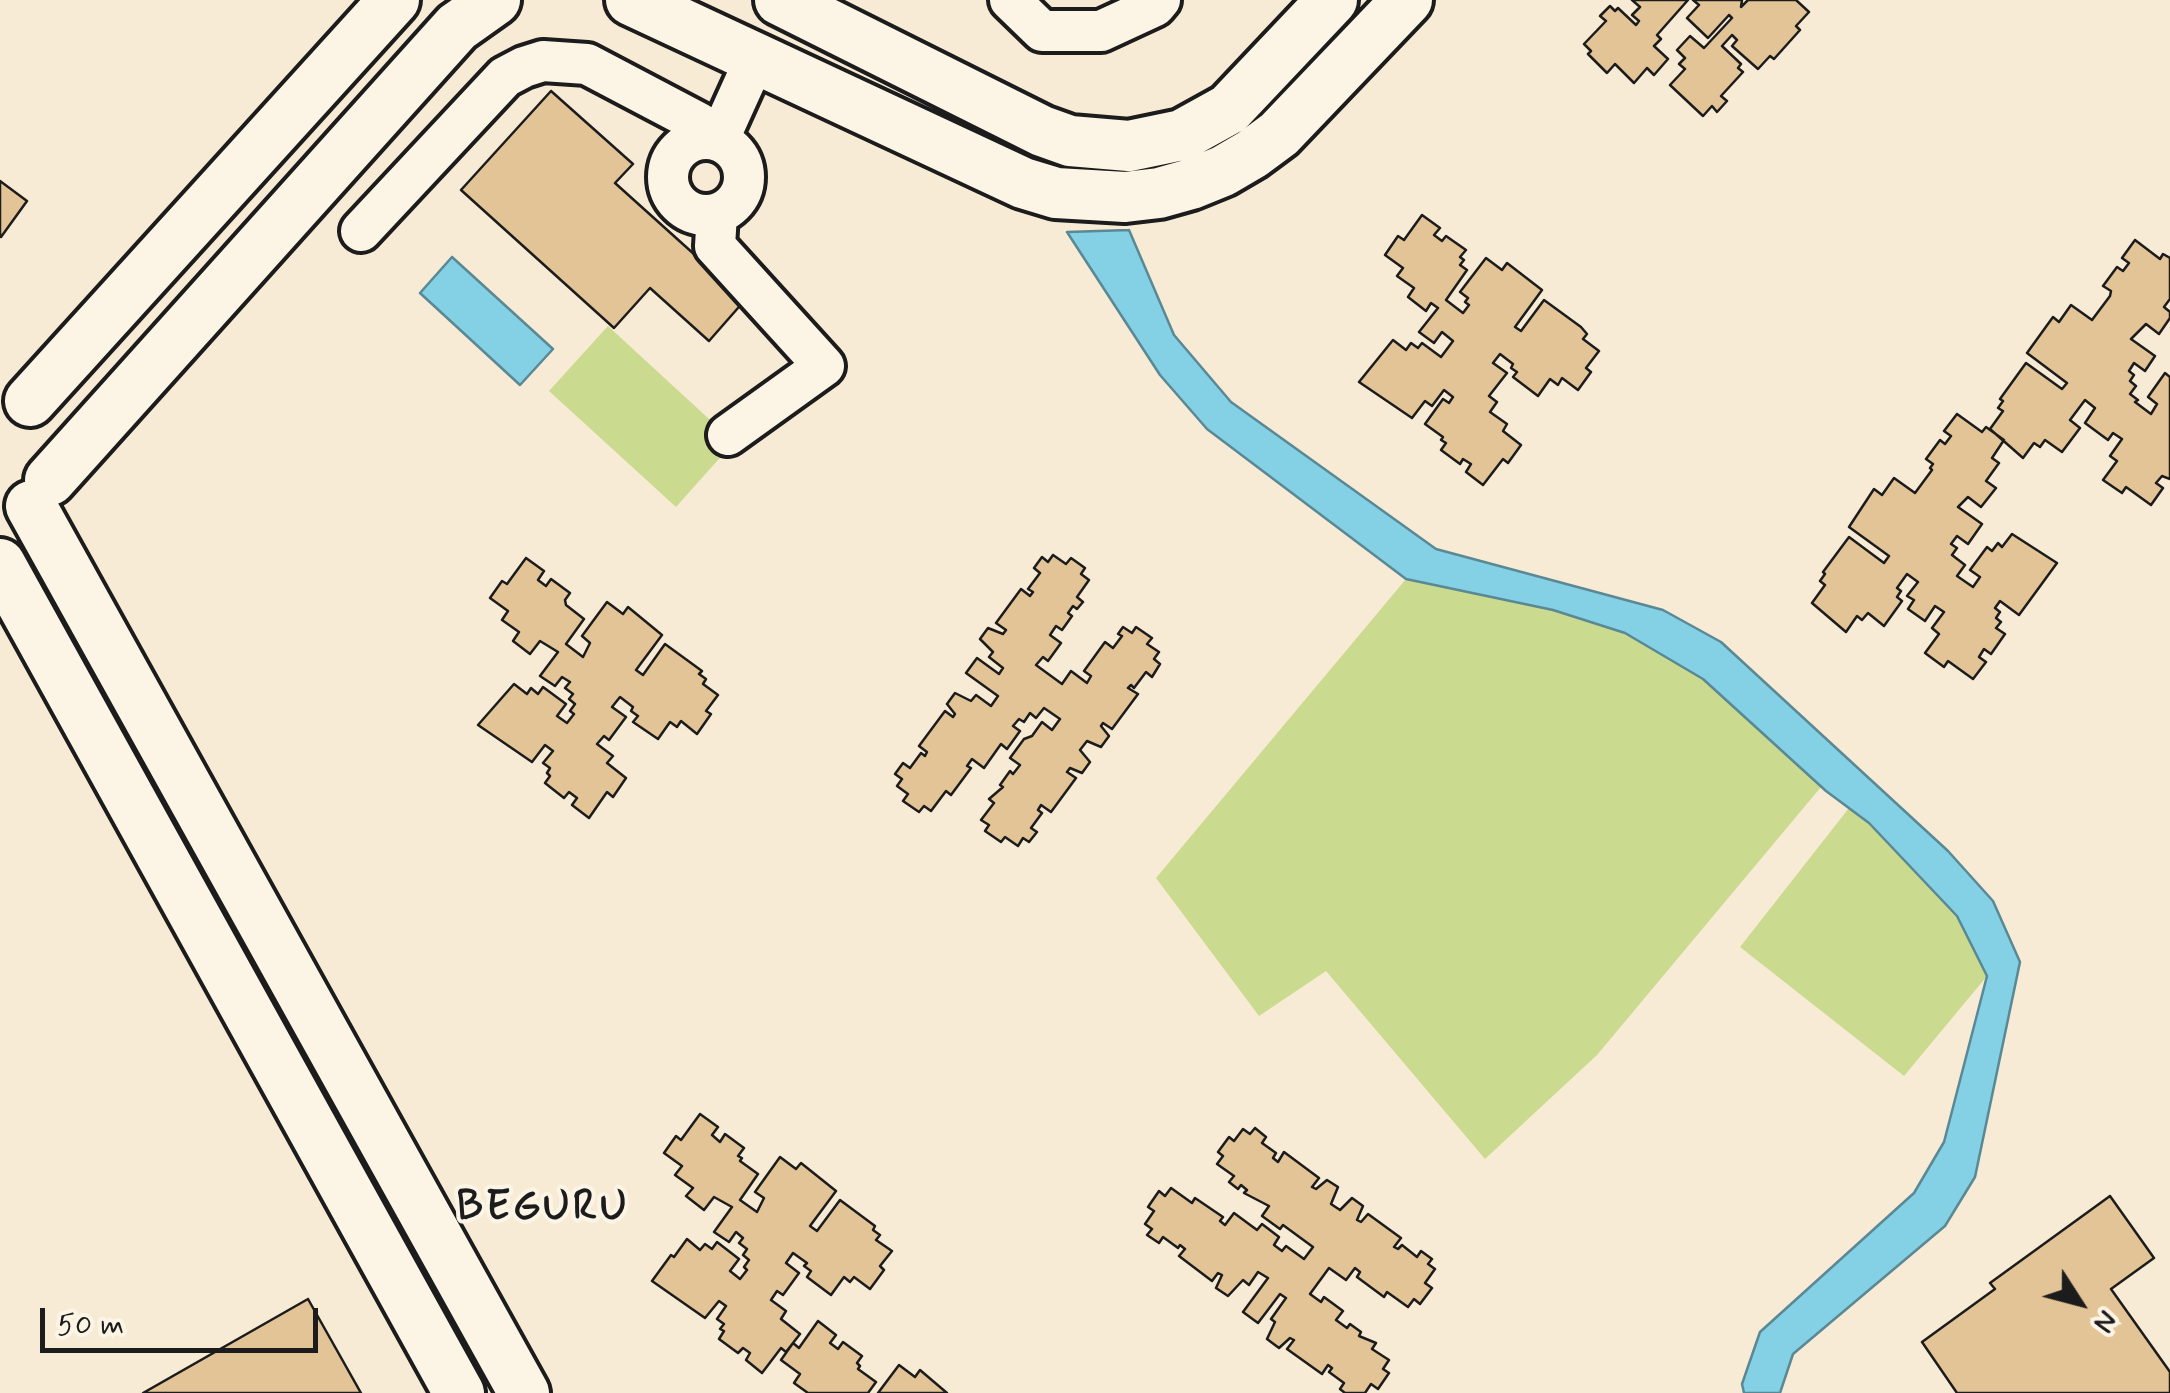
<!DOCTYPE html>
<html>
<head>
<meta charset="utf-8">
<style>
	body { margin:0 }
	#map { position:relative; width:2170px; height:1393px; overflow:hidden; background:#f7ebd5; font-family:Mynerve,sans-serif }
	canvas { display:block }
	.north { position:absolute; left:2030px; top:1253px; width:100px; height:100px; -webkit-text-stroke:8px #fcf5e5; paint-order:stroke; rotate:126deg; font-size:28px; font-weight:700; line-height:40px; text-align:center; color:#1c1c1c }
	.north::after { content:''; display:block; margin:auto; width:35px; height:45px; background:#1c1c1c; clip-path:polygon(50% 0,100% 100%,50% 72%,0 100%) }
	.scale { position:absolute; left:40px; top:1308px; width:278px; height:45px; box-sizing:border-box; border:5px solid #1c1c1c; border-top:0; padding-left:12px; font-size:30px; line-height:35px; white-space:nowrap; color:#1c1c1c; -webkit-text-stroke:8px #fcf5e5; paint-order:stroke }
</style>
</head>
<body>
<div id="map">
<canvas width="2170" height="1393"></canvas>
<div class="north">N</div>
<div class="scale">50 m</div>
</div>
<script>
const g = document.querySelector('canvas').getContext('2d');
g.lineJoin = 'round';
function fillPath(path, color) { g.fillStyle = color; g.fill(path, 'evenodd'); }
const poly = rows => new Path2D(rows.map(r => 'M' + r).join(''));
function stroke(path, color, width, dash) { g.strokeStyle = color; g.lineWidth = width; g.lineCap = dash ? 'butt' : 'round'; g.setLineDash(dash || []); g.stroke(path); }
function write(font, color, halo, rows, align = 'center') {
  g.font = font + ' Mynerve,sans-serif'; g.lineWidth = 8; g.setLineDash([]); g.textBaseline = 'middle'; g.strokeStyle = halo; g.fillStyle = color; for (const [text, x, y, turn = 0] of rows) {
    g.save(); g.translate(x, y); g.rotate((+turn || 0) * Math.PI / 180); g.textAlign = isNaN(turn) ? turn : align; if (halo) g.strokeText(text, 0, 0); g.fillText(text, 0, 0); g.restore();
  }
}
const green = poly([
	[608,326,734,442,676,507,549,391],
	[1406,579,1553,610,1625,633,1703,679,1821,787,1597,1055,1485,1159,1326,971,1259,1016,1156,878],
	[1849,808,1869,823,1957,916,1987,976,1904,1076,1740,947]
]);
const water = poly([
	[1129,230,1174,335,1231,402,1436,549,1663,610,1721,642,1948,851,1993,901,2020,962,1975,1177,1945,1226,1793,1354,1780,1393,1744,1393,1742,1384,1760,1332,1914,1193,1944,1142,1987,976,1957,916,1869,823,1826,791,1703,679,1625,633,1553,610,1406,579,1207,429,1160,375,1067,232,1129,230],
	[452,257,553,349,520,385,420,293,452,257]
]);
const building = poly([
	[1632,0,1688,0,1657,35,1661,39,1654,46,1668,59,1654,75,1647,68,1634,83,1615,64,1607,73,1588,54,1591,51,1584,44,1606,21,1600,16,1610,6,1615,11,1618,8,1636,25,1639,21,1632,15,1640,7,1632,0],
	[1693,0,1742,0,1741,7,1748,0,1796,0,1809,12,1796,26,1800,30,1774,59,1770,56,1758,69,1732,46,1737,40,1732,35,1722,46,1741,64,1738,68,1743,72,1721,96,1727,101,1717,112,1712,106,1703,116,1670,85,1685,69,1679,64,1685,58,1677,50,1690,36,1704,48,1732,18,1729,15,1708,38,1687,18,1699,5,1693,0],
	[551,91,633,164,615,183,745,300,709,341,650,288,614,328,461,190,551,91],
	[0,181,27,201,1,237,0,236,0,181],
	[1422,215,1440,228,1434,235,1442,241,1446,236,1466,250,1460,257,1464,260,1460,265,1467,270,1446,300,1463,313,1469,305,1465,302,1468,298,1460,292,1486,258,1502,270,1507,263,1542,290,1515,327,1521,331,1544,300,1581,327,1587,334,1583,339,1599,351,1586,368,1591,372,1578,390,1562,378,1558,385,1550,379,1538,396,1513,377,1517,372,1511,368,1513,364,1500,354,1493,363,1507,373,1489,396,1497,402,1490,412,1507,424,1503,431,1521,445,1508,463,1503,459,1483,485,1466,472,1471,464,1463,459,1460,464,1441,450,1446,443,1441,440,1443,437,1425,424,1443,399,1449,403,1453,397,1444,390,1432,406,1425,401,1412,418,1359,382,1393,340,1406,350,1411,343,1418,348,1422,343,1441,357,1453,341,1442,332,1434,343,1419,332,1438,308,1431,303,1426,311,1408,297,1414,288,1397,276,1403,268,1385,255,1398,236,1404,240,1422,215],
	[2135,240,2160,259,2163,254,2170,258,2170,299,2164,307,2170,312,2170,318,2159,334,2146,324,2131,339,2155,356,2145,371,2134,363,2129,371,2134,375,2130,381,2136,386,2130,394,2138,400,2135,402,2151,414,2157,404,2148,397,2165,373,2170,377,2170,479,2162,476,2156,483,2163,488,2151,505,2126,487,2122,493,2103,480,2117,461,2110,456,2122,439,2113,433,2108,440,2085,423,2095,408,2085,400,2070,420,2080,428,2062,452,2045,440,2040,447,2034,443,2023,458,1990,429,2003,411,1998,408,2003,401,2000,399,2026,363,2062,389,2067,383,2027,353,2053,317,2059,322,2071,305,2092,320,2110,296,2111,291,2103,286,2117,267,2123,271,2129,263,2122,258,2135,240],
	[1957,414,1982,432,1986,427,2004,440,1992,458,1999,463,1986,481,1996,488,1981,507,1968,497,1958,507,1982,524,1968,544,1957,536,1951,544,1957,548,1952,555,1965,565,1957,576,1973,587,1980,577,1970,570,1987,547,1992,551,1998,543,2002,547,2012,534,2057,563,2019,615,2000,601,1995,608,2000,612,1996,618,2001,622,1996,628,2005,634,1991,654,1984,649,1979,657,1986,662,1973,679,1948,661,1944,667,1925,653,1939,634,1932,628,1944,612,1935,606,1925,621,1908,609,1914,600,1907,596,1918,582,1907,574,1897,588,1901,591,1897,597,1902,601,1884,626,1868,613,1862,620,1857,616,1846,632,1812,603,1825,585,1820,581,1825,574,1823,572,1849,537,1884,563,1889,556,1849,527,1874,489,1882,495,1894,478,1915,493,1932,470,1930,468,1933,464,1926,459,1940,440,1945,444,1951,436,1944,431,1957,414],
	[1053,555,1066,564,1071,558,1085,568,1081,574,1089,580,1077,597,1083,602,1077,609,1073,606,1068,613,1072,616,1062,630,1056,626,1050,635,1061,643,1048,661,1043,657,1036,665,1062,684,1071,671,1087,683,1091,676,1084,671,1105,642,1113,648,1122,636,1118,634,1123,627,1132,633,1136,627,1152,638,1147,644,1159,652,1154,659,1160,664,1152,677,1146,672,1134,688,1131,685,1128,688,1138,694,1112,729,1103,723,1101,726,1109,736,1101,747,1087,741,1080,750,1090,762,1082,773,1070,768,1067,772,1076,778,1051,812,1041,805,1038,810,1042,813,1031,828,1037,832,1029,842,1023,838,1018,846,1005,837,1001,842,985,831,989,825,981,820,994,803,989,799,1003,787,1000,785,1010,771,1013,774,1020,765,1010,758,1024,739,1032,736,1042,722,1052,730,1060,719,1044,708,1036,718,1030,713,1024,722,1019,719,1013,726,1020,731,1007,749,1001,744,984,768,972,759,967,766,971,768,951,795,946,791,931,811,924,806,919,812,903,801,908,794,897,786,902,779,895,774,903,763,910,768,921,753,925,756,927,752,919,746,945,711,953,717,955,714,947,704,955,693,971,701,976,695,991,706,998,696,966,673,977,658,999,674,1003,668,989,657,993,652,980,639,988,628,1003,634,1006,630,996,623,1021,589,1030,596,1033,592,1028,589,1040,573,1034,568,1042,557,1048,562,1053,555],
	[526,558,544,571,538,580,546,586,551,579,570,593,565,600,566,605,584,619,566,644,583,657,590,643,582,636,607,602,623,614,628,607,662,635,636,670,643,675,665,644,702,671,699,674,706,679,703,684,718,695,706,711,711,714,697,734,681,721,677,727,670,722,658,739,633,722,638,716,631,711,633,707,620,697,612,707,626,717,609,740,604,736,597,744,613,756,607,763,626,778,613,797,607,792,589,818,572,805,577,798,569,792,564,798,545,783,550,776,547,773,550,768,543,763,553,751,545,745,532,762,478,725,514,684,527,694,531,688,538,694,543,687,566,704,557,716,567,723,574,714,570,711,575,704,569,699,573,694,565,688,570,682,562,677,555,686,540,676,558,652,540,641,530,654,513,641,519,632,502,620,508,611,490,598,502,581,507,584,526,558],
	[700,1114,718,1127,712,1135,720,1142,725,1134,744,1148,738,1156,742,1158,740,1161,758,1174,740,1200,757,1212,764,1198,755,1192,780,1157,796,1169,801,1163,836,1191,810,1226,817,1231,840,1200,875,1226,873,1230,880,1235,876,1240,892,1251,880,1266,884,1270,870,1289,854,1277,850,1282,844,1277,831,1295,807,1277,811,1271,804,1266,807,1263,793,1253,786,1263,799,1273,783,1295,777,1291,771,1300,786,1311,781,1319,800,1334,786,1352,781,1348,762,1373,746,1360,750,1353,743,1348,738,1353,719,1339,724,1331,720,1329,724,1324,717,1319,726,1306,719,1301,705,1318,652,1281,671,1255,674,1257,687,1239,700,1250,705,1244,712,1249,717,1242,739,1259,730,1271,740,1279,747,1270,744,1267,749,1260,743,1255,747,1249,739,1243,743,1238,736,1232,729,1242,714,1232,732,1207,714,1197,704,1210,686,1196,693,1188,675,1175,682,1166,664,1153,676,1136,681,1140,700,1114],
	[1255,1128,1266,1137,1262,1143,1276,1153,1273,1158,1278,1162,1284,1152,1319,1178,1312,1187,1316,1189,1327,1180,1338,1187,1331,1204,1340,1210,1352,1198,1363,1206,1357,1220,1361,1222,1368,1214,1401,1238,1394,1247,1398,1249,1402,1245,1417,1257,1421,1251,1432,1259,1428,1264,1435,1269,1425,1283,1432,1288,1420,1304,1414,1299,1408,1307,1387,1292,1384,1297,1357,1277,1360,1272,1355,1268,1346,1280,1329,1268,1310,1294,1321,1302,1324,1297,1343,1311,1336,1320,1347,1328,1350,1324,1361,1332,1359,1336,1376,1343,1372,1349,1389,1360,1383,1369,1389,1373,1378,1389,1371,1384,1365,1393,1345,1393,1340,1389,1344,1383,1329,1372,1332,1368,1328,1365,1322,1374,1287,1349,1294,1340,1290,1338,1279,1348,1267,1339,1275,1322,1271,1319,1286,1298,1280,1294,1258,1323,1243,1312,1268,1278,1258,1272,1249,1285,1243,1280,1228,1296,1216,1288,1222,1275,1218,1273,1212,1281,1179,1256,1185,1249,1180,1245,1178,1248,1163,1237,1159,1243,1147,1235,1152,1229,1145,1224,1154,1211,1148,1207,1159,1191,1165,1196,1171,1188,1192,1203,1195,1198,1223,1217,1220,1221,1225,1225,1234,1213,1257,1230,1262,1224,1279,1237,1274,1245,1282,1251,1286,1246,1304,1259,1313,1247,1283,1225,1280,1229,1262,1216,1269,1206,1244,1193,1247,1190,1241,1185,1238,1189,1229,1182,1234,1176,1217,1164,1223,1156,1218,1152,1229,1137,1234,1141,1243,1129,1250,1134,1255,1128],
	[2110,1196,2154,1258,2111,1289,2170,1372,2170,1393,1957,1393,1922,1342,1995,1289,1990,1283,2110,1196],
	[308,1299,361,1393,143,1393,308,1299],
	[818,1321,836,1335,830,1343,838,1349,843,1342,862,1356,857,1363,860,1366,858,1369,876,1382,868,1393,808,1393,794,1383,800,1374,781,1360,793,1343,799,1348,818,1321],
	[899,1365,915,1377,920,1370,947,1393,878,1393,899,1365]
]);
const minor = poly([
	[1010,0,1042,31,1101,31,1155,6,1160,0],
	'668 177a38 38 0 1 1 76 0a38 38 0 1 1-76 0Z',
	[717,214,715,246,824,366,728,435],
	[361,231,505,77,524,67,543,61,587,64,699,123,718,141,756,57]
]);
const major = poly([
	[631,0,1023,183,1056,193,1125,197,1159,193,1191,184,1223,171,1252,154,1279,134,1407,0],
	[780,0,1042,131,1070,141,1129,146,1182,135,1229,109,1332,0],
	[30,401,394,0],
	[50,480,457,27,495,0],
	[31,506,524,1393],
	[0,564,459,1393]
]);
const districtNames = [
	["BEGURU",543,1210]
];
fillPath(green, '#cadb8f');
fillPath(water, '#84d0e4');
stroke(water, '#5a8894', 2.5);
fillPath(building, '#e2c496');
stroke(building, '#1c1c1c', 2.5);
stroke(minor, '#1c1c1c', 48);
stroke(major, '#1c1c1c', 58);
stroke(minor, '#fcf5e5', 40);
stroke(major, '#fcf5e5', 50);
g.letterSpacing = '2.5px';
write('bold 42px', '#1c1c1c', '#fcf5e5', districtNames);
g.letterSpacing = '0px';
</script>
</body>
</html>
